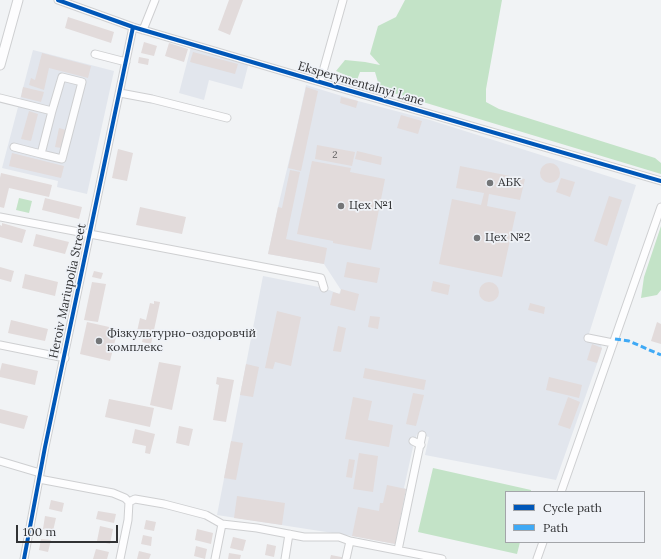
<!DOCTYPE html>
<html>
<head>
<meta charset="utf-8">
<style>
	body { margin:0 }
	#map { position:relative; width:661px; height:559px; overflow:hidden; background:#f1f3f5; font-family:Lora,serif }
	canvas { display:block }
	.legend { position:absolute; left:505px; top:491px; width:140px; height:52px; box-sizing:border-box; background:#eff2f7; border:1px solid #a3a5a9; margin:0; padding:5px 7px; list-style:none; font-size:12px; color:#313234 }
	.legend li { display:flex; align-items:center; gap:8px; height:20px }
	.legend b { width:20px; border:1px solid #a3a5a9 }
	.scale { position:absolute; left:16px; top:525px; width:102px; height:18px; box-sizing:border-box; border:2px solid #313234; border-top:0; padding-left:5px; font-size:12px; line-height:14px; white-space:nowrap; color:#313234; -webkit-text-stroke:3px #eff2f7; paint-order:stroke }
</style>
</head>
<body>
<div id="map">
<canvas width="661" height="559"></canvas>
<ul class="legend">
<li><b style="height:5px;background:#0057b8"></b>Cycle path</li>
<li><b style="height:5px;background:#3fa9f5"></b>Path</li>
</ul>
<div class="scale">100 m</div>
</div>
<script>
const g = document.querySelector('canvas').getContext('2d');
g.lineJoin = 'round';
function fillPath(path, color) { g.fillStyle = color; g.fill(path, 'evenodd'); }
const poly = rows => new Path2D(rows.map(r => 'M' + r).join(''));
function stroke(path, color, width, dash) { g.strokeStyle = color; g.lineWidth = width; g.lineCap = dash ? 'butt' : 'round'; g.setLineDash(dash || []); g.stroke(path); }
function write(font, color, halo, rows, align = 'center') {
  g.font = font + ' Lora,serif'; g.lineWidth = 3.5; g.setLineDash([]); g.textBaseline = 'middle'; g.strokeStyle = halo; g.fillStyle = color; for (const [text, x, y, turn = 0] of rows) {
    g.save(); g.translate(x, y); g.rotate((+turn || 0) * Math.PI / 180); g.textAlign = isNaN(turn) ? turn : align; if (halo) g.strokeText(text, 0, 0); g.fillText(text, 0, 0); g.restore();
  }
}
const built = poly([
	[191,47,249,62,242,89,209,80,204,100,179,93],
	[33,50,114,71,87,194,57,187,58,181,2,168],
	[306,85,358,101,430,120,636,185,587,340,601,345,602,348,599,358,556,480,425,455,429,437,417,434,416,437,414,439,412,444,413,447,404,488,406,489,395,544,352,536,217,515,263,276,324,288,339,294,341,290,324,264,268,254,278,207,296,131]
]);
const green = poly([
	[405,0,502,0,486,89,486,102,499,109,655,158,661,163,661,174,380,89,375,72,360,72,357,80,336,71,345,60,365,62,380,65,370,54,378,26,396,17],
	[19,198,32,201,29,213,16,210],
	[661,226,661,290,657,295,641,298,644,277],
	[433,468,531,490,531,492,506,492,506,542,520,542,517,554,418,532]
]);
const building = poly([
	[229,0,243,0,230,35,218,30],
	[68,17,114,32,111,43,65,28],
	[144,42,157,46,154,56,141,53],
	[169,43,188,49,184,62,165,56],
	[193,52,238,64,235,74,190,62],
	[42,53,91,66,88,78,49,68,44,90,29,85,31,78,35,80],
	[139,57,149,59,148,65,138,63],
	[23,87,44,92,41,102,21,97],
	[306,87,318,91,301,171,288,168],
	[341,97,358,101,356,108,340,103],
	[29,111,38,114,31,141,21,139],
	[401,115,422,121,418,134,397,128],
	[59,128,66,130,61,148,55,147],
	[317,145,355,152,352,166,315,159],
	[118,149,133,153,127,181,112,178],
	[357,151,382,157,381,165,355,159],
	[12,153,64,166,61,178,9,166],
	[312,161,351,168,350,172,385,179,371,250,333,243,333,241,297,234],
	'540 173a10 10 0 1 1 20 0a10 10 0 1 1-20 0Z',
	[460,166,525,179,520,200,489,194,487,206,516,212,502,277,439,264,452,199,481,205,484,193,456,188],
	[290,170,300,172,286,239,327,248,324,264,268,254,278,207,282,208],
	[1,173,52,185,49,197,9,188,4,208,0,207,0,178],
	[561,178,575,182,570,197,556,192],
	[609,196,622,200,607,246,594,241],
	[45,198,82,207,79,219,42,210],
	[140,207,186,217,182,234,136,225],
	[2,223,26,230,22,243,0,237,0,225,2,226],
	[36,234,69,242,65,254,33,246],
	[347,262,380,268,377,283,344,277],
	[0,267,14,271,11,282,0,279],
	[94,271,103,273,101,279,92,277],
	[25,274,58,282,55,296,22,288],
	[433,281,450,285,448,295,431,291],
	[92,282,106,284,98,322,84,320],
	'479 292a10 10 0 1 1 20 0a10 10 0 1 1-20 0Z',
	[341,289,359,294,355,311,330,305,333,292,340,294],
	[154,301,160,302,151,344,142,342,143,338,136,336,140,318,146,320,150,303,154,304],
	[530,303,545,307,544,314,528,310],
	[277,311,301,317,291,366,275,362,273,369,265,368],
	[370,316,380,317,378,329,368,327],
	[11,320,48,329,45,341,8,333],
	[87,322,118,329,110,361,80,354],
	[657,322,661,324,661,344,651,341],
	[338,326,346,328,341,352,333,351],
	[592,344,602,348,597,363,587,360],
	[159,362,181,366,172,410,150,405],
	[2,363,38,371,35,385,0,377,0,371],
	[246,364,259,367,253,397,240,395],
	[365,368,426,380,424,390,363,378],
	[217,377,234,380,226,422,213,420,219,385,216,384],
	[549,377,582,385,579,398,546,390],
	[413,393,424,395,416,426,406,424],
	[353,397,372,401,368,420,393,425,389,447,345,439],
	[568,397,580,402,570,429,558,425],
	[109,399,154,408,150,427,105,417],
	[0,409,28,416,24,429,0,423],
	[179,426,193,429,189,446,176,443],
	[135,429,155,434,150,454,145,453,146,446,132,443],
	[231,441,243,443,236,480,224,478],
	[359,453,378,456,373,492,353,489],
	[349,459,355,460,352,478,346,477],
	[387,485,406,489,395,544,352,536,358,507,379,511,380,503,383,503],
	[237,496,285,503,282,525,234,518],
	[51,500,64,503,62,512,49,509],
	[98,511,116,514,114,523,96,519],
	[45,516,56,518,53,531,43,529],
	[146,520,156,522,154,531,144,529],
	[100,526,113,529,110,544,97,541],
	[197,529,213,533,211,544,195,540],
	[143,535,152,537,151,546,141,544],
	[233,537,246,540,243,551,230,548],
	[41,539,51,540,48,552,39,550],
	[267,544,276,546,274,557,265,555],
	[196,546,207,549,205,559,194,556],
	[96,549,109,552,107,559,93,559],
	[139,551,151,554,149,559,137,559],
	[229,553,241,555,240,559,228,559],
	[331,555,346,558,346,559,330,559]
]);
const minor = poly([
	[58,0,133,27,330,85,661,181],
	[143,30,155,0],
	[95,54,126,62],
	[320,82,343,0],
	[120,93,152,99,227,118],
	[0,98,52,111,41,154,14,147],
	[41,154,62,159,82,82,62,77,52,111],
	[0,217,321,278,324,288],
	[588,338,613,343],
	[0,345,65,358],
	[413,441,421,445],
	[0,461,40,473],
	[39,479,113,493,125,498,129,502,135,499,164,504,187,510,206,515,222,524,257,528,304,537,339,537,350,541,442,559],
	[561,492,661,207],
	[398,550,422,435],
	[24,559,45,447,133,27],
	[120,559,128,520,129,502],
	[215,559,222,524],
	[285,559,289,534],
	[346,559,350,541],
	[537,559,543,542]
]);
const major = poly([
	[0,65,18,0]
]);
const quiet = poly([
	[615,339,629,341,661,355]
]);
const cycleway = poly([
	[58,0,133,27,330,85,661,181],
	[24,559,45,447,133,27]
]);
const markers = [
	[490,183,4,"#747678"],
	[341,206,4,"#747678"],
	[477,238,4,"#747678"],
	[99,341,4,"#747678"]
];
const numberNames = [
	["2",335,155]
];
const streetNames = [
	["Eksperymentalnyi Lane",361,84,16],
	["Heroiv Mariupolia Street",68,291,-78]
];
const poiNames = [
	["АБК",498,183],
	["Цех №1",349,206],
	["Цех №2",485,238],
	["Фізкультурно-оздоровчій",107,334],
	["комплекс",107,348]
];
fillPath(built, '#e2e6ed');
fillPath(green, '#c3e3c7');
fillPath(building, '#e2dbdb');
stroke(minor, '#cecfd1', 9);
stroke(major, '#cecfd1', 11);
stroke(minor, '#fdfdfe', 7);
stroke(major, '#fdfdfe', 9);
stroke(quiet, '#3fa9f5', 3, [6, 3]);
stroke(cycleway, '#0057b8', 4);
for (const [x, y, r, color] of markers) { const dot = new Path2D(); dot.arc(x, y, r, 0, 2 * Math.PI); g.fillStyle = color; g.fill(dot); stroke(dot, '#eff2f7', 1.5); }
write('10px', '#605f60', null, numberNames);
write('12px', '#313234', '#eff2f7', streetNames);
write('12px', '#313234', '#eff2f7', poiNames, 'left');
</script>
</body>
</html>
